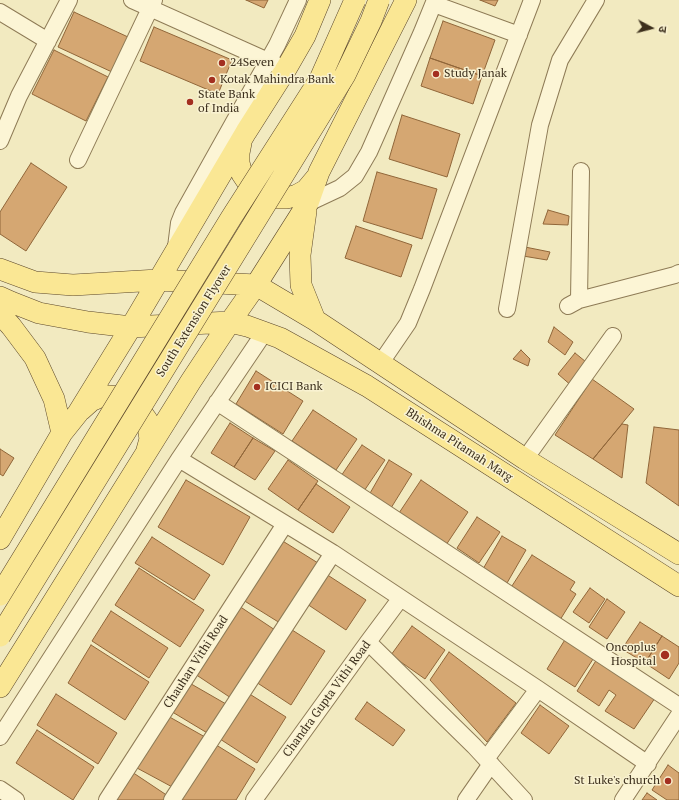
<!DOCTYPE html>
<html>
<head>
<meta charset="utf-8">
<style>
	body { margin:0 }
	#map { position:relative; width:679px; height:800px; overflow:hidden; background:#f2eac0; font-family:"PT Serif","Noto Sans Devanagari",serif }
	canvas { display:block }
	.north { position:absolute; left:631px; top:8px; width:40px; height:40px; -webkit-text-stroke:3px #f9f2d1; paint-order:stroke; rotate:97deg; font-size:11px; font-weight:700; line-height:16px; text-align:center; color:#3c2f1c }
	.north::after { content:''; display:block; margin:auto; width:14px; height:18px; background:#3c2f1c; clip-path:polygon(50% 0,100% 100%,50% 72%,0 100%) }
</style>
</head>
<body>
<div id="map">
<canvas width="679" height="800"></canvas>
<div class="north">उ</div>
</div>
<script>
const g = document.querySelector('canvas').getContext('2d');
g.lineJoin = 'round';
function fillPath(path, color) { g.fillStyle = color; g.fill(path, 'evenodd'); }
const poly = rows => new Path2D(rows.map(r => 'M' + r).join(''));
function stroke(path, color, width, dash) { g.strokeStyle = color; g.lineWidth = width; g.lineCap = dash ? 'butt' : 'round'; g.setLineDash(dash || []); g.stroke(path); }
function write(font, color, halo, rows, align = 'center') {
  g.font = font + ' "PT Serif",serif'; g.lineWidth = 3; g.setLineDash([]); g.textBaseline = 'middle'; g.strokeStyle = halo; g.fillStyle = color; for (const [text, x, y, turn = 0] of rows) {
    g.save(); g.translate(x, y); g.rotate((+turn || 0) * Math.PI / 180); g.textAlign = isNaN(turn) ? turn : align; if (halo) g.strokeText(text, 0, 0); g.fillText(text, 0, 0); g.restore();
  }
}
const building = poly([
	[246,0,268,0,264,8,246,0],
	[480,0,498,0,495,6,480,0],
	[74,12,128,37,112,72,58,47,74,12],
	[443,21,495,40,482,76,430,58,443,21],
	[154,27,232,60,218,94,140,61,154,27],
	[54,50,108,77,86,121,32,94,54,50],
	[430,58,482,76,473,104,421,86,430,58],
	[402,115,460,134,447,177,389,159,402,115],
	[31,163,67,187,26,251,0,234,0,212,31,163],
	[377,172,437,189,422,239,363,221,377,172],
	[548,210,569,216,568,225,543,224,548,210],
	[356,226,412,245,401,277,345,258,356,226],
	[520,246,550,252,547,260,517,255,520,246],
	[554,327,573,342,565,355,548,342,554,327],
	[521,350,530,359,528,366,513,359,521,350],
	[575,353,591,366,573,387,558,374,575,353],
	[256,371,303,401,283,434,236,404,256,371],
	[592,379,634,409,593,459,555,435,592,379],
	[313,410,357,439,336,470,292,441,313,410],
	[230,423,253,438,234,467,211,453,230,423],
	[622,424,628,425,622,478,593,459,622,424],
	[654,427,679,430,679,506,646,483,654,427],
	[253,438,275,451,255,480,234,467,253,438],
	[362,445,385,460,364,491,341,476,362,445],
	[0,449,14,458,3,476,0,474,0,449],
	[288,460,318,481,298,510,268,489,288,460],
	[389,460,412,474,391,508,369,495,389,460],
	[186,480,250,517,223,565,158,527,186,480],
	[421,480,468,512,446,545,399,513,421,480],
	[316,484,350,507,333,533,298,510,316,484],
	[477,517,500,532,479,563,457,548,477,517],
	[502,536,526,550,507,583,483,569,502,536],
	[152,537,210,575,194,600,135,563,152,537],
	[281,540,318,563,280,623,243,600,281,540],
	[532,555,575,582,570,590,576,594,560,620,510,589,532,555],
	[139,568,204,610,180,647,115,605,139,568],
	[326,574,366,600,346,630,307,604,326,574],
	[590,588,605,599,589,623,573,612,590,588],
	[607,599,625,612,607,639,589,627,607,599],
	[239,606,275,630,231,698,195,674,239,606],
	[111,611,168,648,149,678,92,641,111,611],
	[640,622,662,636,645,663,622,649,640,622],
	[412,626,445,650,425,679,391,655,412,626],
	[289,628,325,651,291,705,256,682,289,628],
	[662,636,679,647,679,663,669,679,645,663,662,636],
	[566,638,595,656,575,687,547,669,566,638],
	[91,645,149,682,125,720,68,683,91,645],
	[449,652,516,703,487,742,430,680,449,652],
	[597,659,655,698,634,729,605,711,616,695,609,690,599,706,577,691,597,659],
	[186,681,226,704,209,734,169,710,186,681],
	[248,693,286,717,257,763,220,739,248,693],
	[56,694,117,733,98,764,37,725,56,694],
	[367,702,405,730,393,746,355,719,367,702],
	[540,705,569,726,549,754,521,733,540,705],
	[166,715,205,737,176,789,137,768,166,715],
	[37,730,94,767,73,800,16,763,37,730],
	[213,743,255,769,236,800,180,800,213,743],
	[668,765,679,773,679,800,667,800,652,790,668,765],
	[132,772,168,796,165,800,114,800,132,772],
	[647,793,657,800,642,800,647,793]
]);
const minor = poly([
	[132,0,277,65],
	[434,4,519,35],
	[0,12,48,41],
	[0,141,19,96,69,0],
	[78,160,154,0],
	[308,203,340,188,355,176,369,152,422,32,435,0],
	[176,247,179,223,183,213,277,45,298,0],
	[579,300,581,171],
	[568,306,579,300,675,275,679,273],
	[507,309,540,125,560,60,596,0],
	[380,364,408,323,422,289,532,0],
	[217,402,679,706],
	[179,459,333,553,538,689,648,764],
	[525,459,613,336],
	[368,642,474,746,524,800],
	[0,737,179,459,264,333],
	[486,759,538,689],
	[0,789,16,800],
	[107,800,285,524],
	[172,800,333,553],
	[254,800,368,642,400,599],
	[466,800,491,764],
	[623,800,679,715]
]);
const major = poly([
	[241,143,239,153,239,163,242,174,248,183,256,190,265,196,276,198,287,198,297,195,306,190,316,178],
	[306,211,300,255,301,285,315,320],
	[0,269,35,282,73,285,158,280,256,285,315,320,525,459,679,554],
	[0,297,11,302,39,313,88,322,131,327,230,322,247,326,280,338,367,386,679,586],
	[0,314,11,326,35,358,54,399,62,433],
	[81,410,91,401,100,397,109,396,119,397,128,400,136,405,147,420,150,439,147,450],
	[0,539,62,433,78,413,131,327,246,132,286,69,305,36,320,0],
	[0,687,191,381,230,322,256,285,308,203,319,172,406,0]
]);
const majorBridge = poly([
	[0,595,231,218,320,79,355,0],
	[0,636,345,75,371,21,379,0]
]);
const markers = [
	[222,63,4,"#a32f20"],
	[436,74,4,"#a32f20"],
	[212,80,4,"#a32f20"],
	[190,102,4,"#a32f20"],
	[257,387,4,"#a32f20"],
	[665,655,5,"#a32f20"],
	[668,781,4,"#a32f20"]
];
const poiNames = [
	["24Seven",230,63],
	["Study Janak",444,74],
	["Kotak Mahindra Bank",220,80],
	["State Bank",198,95],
	["of India",198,109],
	["ICICI Bank",265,387],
	["Oncoplus",656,648,"right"],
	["Hospital",656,662,"right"],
	["St Luke's church",660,781,"right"]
];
const streetNames = [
	["South Extension Flyover",194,321,-58],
	["Bhishma Pitamah Marg",459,445,33],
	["Chauhan Vithi Road",196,662,-57],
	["Chandra Gupta Vithi Road",327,699,-54]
];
fillPath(building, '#d5a772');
stroke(building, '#906639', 1);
stroke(minor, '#8e7b56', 18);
stroke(major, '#5b472b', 22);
stroke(minor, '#fcf5d5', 16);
stroke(major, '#fae794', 21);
stroke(majorBridge, '#5b472b', 22, []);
stroke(majorBridge, '#fae794', 21);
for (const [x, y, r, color] of markers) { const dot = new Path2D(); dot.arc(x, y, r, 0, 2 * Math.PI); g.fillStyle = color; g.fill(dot); stroke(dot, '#f9f2d1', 1.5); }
write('12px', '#3c2f1c', '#f9f2d1', poiNames, 'left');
write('12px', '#3c2f1c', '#f9f2d1', streetNames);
</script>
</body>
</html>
